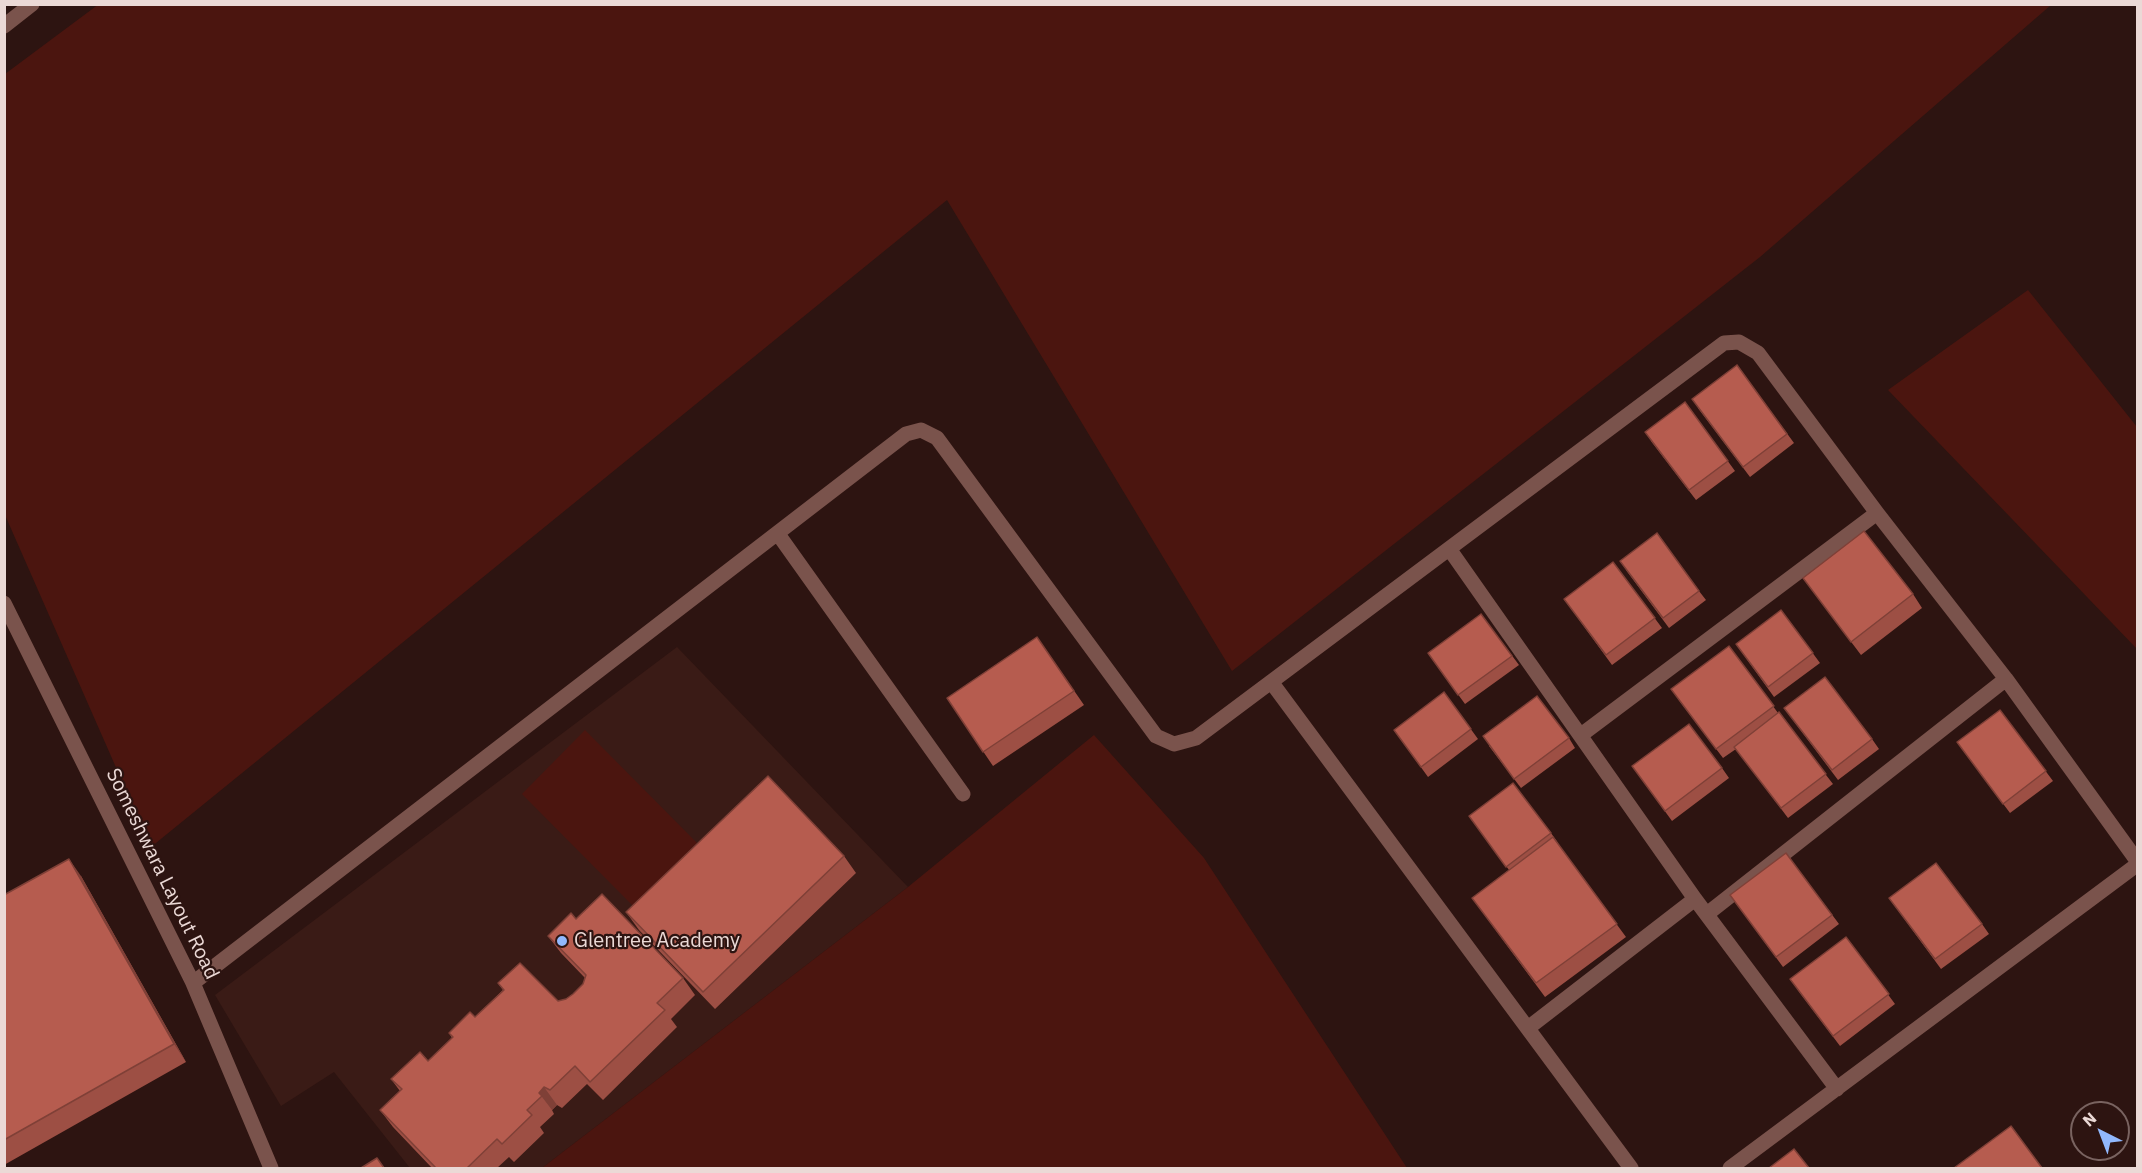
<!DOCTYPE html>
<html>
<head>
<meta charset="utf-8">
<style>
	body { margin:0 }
	#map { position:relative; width:2142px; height:1173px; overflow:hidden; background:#2d1411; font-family:"IBM Plex Sans",sans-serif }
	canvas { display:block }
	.frame { position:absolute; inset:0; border:6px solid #ebd9d6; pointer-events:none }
	.north { position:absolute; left:2070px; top:1101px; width:60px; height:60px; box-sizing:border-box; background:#2d1411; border:2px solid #796360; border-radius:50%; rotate:318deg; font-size:16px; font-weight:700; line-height:24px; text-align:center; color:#ebd9d6 }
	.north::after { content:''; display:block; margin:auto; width:21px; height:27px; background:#91b8fd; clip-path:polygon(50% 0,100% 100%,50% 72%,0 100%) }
</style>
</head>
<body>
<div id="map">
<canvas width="2142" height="1173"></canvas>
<div class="frame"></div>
<div class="north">N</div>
</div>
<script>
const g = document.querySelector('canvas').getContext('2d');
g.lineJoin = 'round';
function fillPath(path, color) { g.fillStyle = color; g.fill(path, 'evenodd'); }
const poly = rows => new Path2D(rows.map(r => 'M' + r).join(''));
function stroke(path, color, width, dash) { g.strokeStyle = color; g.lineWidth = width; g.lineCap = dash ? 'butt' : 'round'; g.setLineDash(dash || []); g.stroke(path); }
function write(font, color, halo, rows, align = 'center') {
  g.font = font + ' "IBM Plex Sans",sans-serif'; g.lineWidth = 4.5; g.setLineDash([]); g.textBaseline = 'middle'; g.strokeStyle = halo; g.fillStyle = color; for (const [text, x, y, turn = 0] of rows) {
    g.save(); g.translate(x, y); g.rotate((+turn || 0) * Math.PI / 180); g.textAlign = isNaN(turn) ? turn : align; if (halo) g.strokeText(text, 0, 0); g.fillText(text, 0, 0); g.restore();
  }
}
const built = poly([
	[677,647,908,887,542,1168,410,1168,334,1072,281,1106,215,995]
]);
const green = poly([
	[99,4,2051,4,2051,5,1760,257,1232,671,947,200,151,847,5,515,5,74],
	[2028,290,2137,427,2137,649,1888,390],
	[585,730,697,843,633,906,522,794],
	[1094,735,1204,858,1407,1168,542,1168,908,887]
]);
const minor = poly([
	[4,26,32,4],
	[778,534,963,794],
	[1450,550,1695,899,1837,1089],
	[4,603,193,983,271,1168],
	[1272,683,1631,1168],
	[1581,735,1877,513],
	[1707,914,2006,679],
	[193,983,906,434,921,430,937,438,1156,736,1174,744,1196,738,1724,343,1739,342,1758,353,1877,513,2006,679,2138,862],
	[1528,1028,1695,899],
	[1730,1168,2138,864]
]);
const wall = poly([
	[1737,365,1794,443,1750,477,1698,408],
	[1685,402,1735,471,1696,500,1651,441],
	[1613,562,1662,628,1612,665,1564,599],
	[1626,570,1699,591,1706,600,1669,628],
	[1803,578,1913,594,1922,608,1861,655],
	[1781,610,1820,663,1774,697,1736,644],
	[1481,614,1519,665,1465,704,1428,653],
	[1037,637,1084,705,993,766,947,698],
	[1729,646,1778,713,1833,784,1788,818,1736,749,1723,758,1678,699],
	[1444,692,1478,739,1428,777,1394,730],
	[1784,708,1872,739,1879,749,1838,780],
	[2000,710,2053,781,2010,813,1957,742],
	[1569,738,1575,748,1521,788,1489,746],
	[1632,766,1722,768,1729,778,1672,821],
	[1469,816,1551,833,1558,843,1557,843,1626,937,1545,997,1472,898,1509,870],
	[1786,853,1839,924,1783,967,1730,895],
	[844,856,856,873,715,1009,639,930,626,912],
	[81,876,186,1062,4,1165,4,895],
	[1889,898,1982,924,1989,934,1941,969],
	[576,919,683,978,695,995,671,1019,677,1027,603,1100,587,1084,562,1108,557,1105,552,1110,554,1114,540,1127,544,1133,514,1162,509,1157,497,1168,432,1168,393,1127,380,1110,400,1091,391,1079,428,1061,452,1038,449,1033,475,1017,503,990,498,983,558,1001,566,999,573,994,583,984,585,978,561,953,548,936],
	[1846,937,1895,1004,1840,1046,1797,989]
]);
const shadedWall = poly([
	[69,859,81,876,186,1062,174,1044],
	[544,1087,557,1105,552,1110,539,1093]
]);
const building = poly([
	[1737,365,1787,434,1743,467,1692,399,1737,365],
	[1685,402,1728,461,1689,490,1645,432,1685,402],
	[1864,531,1913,594,1851,642,1803,578,1864,531],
	[1657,533,1699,591,1663,618,1620,561,1657,533],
	[1613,562,1655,618,1606,655,1564,599,1613,562],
	[1781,610,1813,653,1768,687,1736,644,1781,610],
	[1481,614,1512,656,1458,695,1428,653,1481,614],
	[1037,637,1074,691,983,752,947,698,1037,637],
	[1729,646,1774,706,1716,749,1671,689,1729,646],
	[1825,677,1872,739,1832,770,1784,708,1825,677],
	[1444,692,1471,729,1421,767,1394,730,1444,692],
	[1537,696,1569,738,1514,779,1483,736,1537,696],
	[2000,710,2046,771,2003,804,1957,742,2000,710],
	[1779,712,1826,774,1781,808,1734,747,1779,712],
	[1689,724,1722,768,1665,811,1632,766,1689,724],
	[768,776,844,856,703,992,626,912,768,776],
	[1513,783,1551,833,1506,867,1469,816,1513,783],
	[1553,837,1617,924,1536,983,1472,898,1553,837],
	[1786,853,1832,915,1776,957,1730,895,1786,853],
	[69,859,174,1044,4,1140,4,895,69,859],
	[1936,863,1982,924,1935,959,1889,898,1936,863],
	[602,894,683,978,657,1003,665,1010,590,1082,575,1066,550,1090,544,1087,539,1093,542,1096,527,1110,532,1115,502,1144,497,1139,467,1168,436,1168,380,1110,402,1089,391,1079,420,1052,428,1061,453,1037,449,1033,470,1012,475,1017,504,990,498,983,520,963,558,1001,566,999,573,994,583,984,586,975,548,936,571,913,576,919,602,894],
	[1846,937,1889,994,1833,1036,1790,979,1846,937],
	[2011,1126,2042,1168,1954,1168,2011,1126],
	[1794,1149,1809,1168,1769,1168,1794,1149],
	[377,1158,384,1168,361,1168,377,1158]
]);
const markers = [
	[562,941,6,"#91b8fd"]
];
const streetNames = [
	["Someshwara Layout Road",162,874,64]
];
const poiNames = [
	["Glentree Academy",574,941]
];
fillPath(built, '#3a1b16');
fillPath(green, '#4b150f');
stroke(minor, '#7a534c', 15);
fillPath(wall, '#9d4f44');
fillPath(shadedWall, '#7f4037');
fillPath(building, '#b65c4f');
stroke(building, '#7f4037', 1.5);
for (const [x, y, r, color] of markers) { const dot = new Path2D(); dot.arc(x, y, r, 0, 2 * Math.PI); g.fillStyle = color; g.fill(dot); stroke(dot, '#2d1411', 2); }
write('20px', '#ebd9d6', '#2d1411', streetNames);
write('20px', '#ebd9d6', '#2d1411', poiNames, 'left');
</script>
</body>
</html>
